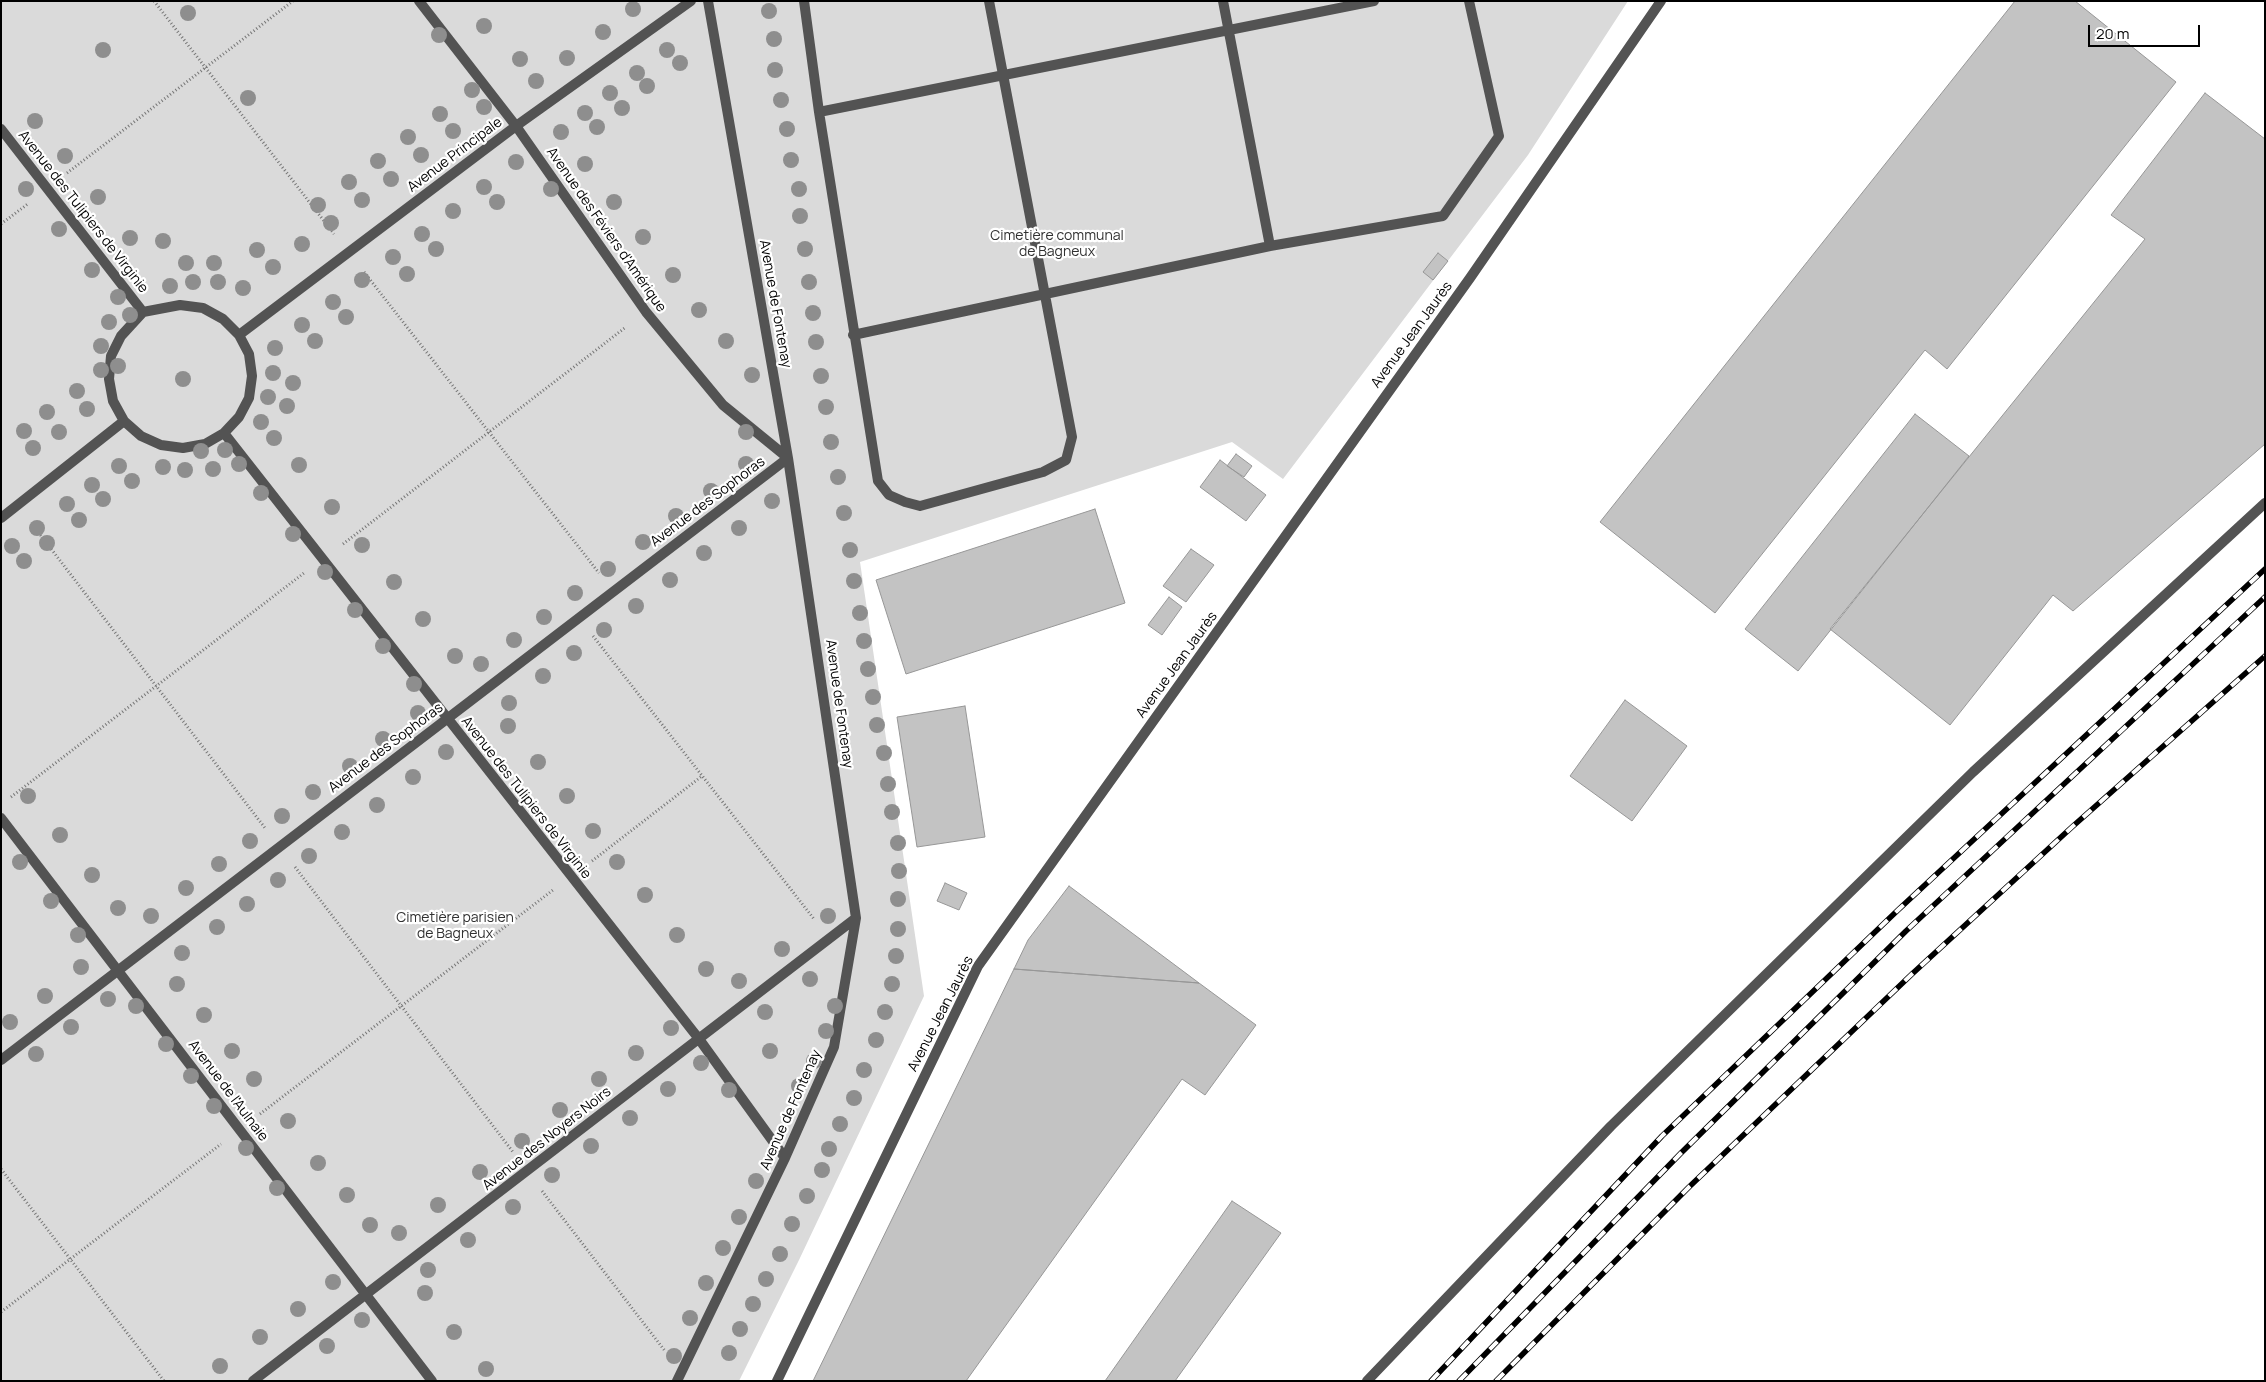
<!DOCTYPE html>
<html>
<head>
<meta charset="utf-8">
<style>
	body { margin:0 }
	#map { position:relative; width:2266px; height:1382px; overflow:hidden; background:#fff; font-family:Manrope,sans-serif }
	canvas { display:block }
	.frame { position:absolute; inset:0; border:2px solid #000; pointer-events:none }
	.scale { position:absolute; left:2088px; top:25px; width:112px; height:22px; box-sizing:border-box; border:2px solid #000; border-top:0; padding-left:6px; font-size:15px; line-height:18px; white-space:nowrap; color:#000; -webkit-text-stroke:4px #fff; paint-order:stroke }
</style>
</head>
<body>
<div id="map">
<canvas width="2266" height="1382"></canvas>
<div class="frame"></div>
<div class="scale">20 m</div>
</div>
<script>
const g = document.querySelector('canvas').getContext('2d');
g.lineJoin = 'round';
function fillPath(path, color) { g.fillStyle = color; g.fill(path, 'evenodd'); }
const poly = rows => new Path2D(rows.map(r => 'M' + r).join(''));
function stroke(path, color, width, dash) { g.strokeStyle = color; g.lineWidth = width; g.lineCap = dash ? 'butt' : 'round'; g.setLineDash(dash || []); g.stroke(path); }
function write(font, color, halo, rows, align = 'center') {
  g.font = font + ' Manrope,sans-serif'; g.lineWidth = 4.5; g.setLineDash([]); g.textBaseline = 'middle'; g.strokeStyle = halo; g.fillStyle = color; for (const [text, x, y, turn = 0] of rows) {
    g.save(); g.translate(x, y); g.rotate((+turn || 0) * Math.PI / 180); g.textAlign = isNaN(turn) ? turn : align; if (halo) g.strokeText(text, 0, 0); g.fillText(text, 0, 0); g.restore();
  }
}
const green = poly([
	[1,1,1628,1,1528,155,1283,479,1232,442,860,562,924,996,799,1260,739,1381,1,1381]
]);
const building = poly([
	[2015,1,2075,1,2176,82,1947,369,1925,350,1715,613,1600,522,2015,1],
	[2205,93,2265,139,2265,444,2073,611,2053,595,1950,725,1830,629,2145,239,2111,215,2205,93],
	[1438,253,1448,261,1433,280,1423,272,1438,253],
	[1915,414,1969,456,1798,671,1745,629,1915,414],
	[1236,454,1252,466,1244,477,1227,466,1236,454],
	[1220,460,1266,495,1246,521,1200,487,1220,460],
	[1095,509,1125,603,906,674,876,580,1095,509],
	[1191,549,1214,565,1186,602,1163,586,1191,549],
	[1169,597,1182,607,1162,635,1148,625,1169,597],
	[1625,700,1687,746,1632,821,1570,776,1625,700],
	[965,706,985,837,917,847,897,717,965,706],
	[945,883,967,893,959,910,937,901,945,883],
	[1069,886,1199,983,1014,969,1028,940,1069,886],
	[1014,969,1199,983,1256,1025,1205,1095,1182,1079,966,1381,813,1381,1014,969],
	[1232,1201,1281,1233,1175,1381,1105,1381,1232,1201]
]);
const path = poly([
	[154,1,334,234],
	[67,173,293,1],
	[1,224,29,203],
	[364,272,599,573],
	[32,524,265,828],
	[343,544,626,327],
	[593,636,814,919],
	[11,797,304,573],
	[592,861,702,776],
	[295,867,513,1152],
	[260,1114,553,890],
	[1,1169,164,1381],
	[542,1191,665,1351],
	[1,1312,221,1144]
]);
const service = poly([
	[804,1,819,112,878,481,889,495,905,502,920,506,1043,472,1066,460,1072,437,989,1],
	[1223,1,1270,246],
	[819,112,1374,1],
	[1,129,143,312],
	[180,305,203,308,223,319,239,335,249,354,252,376,249,398,239,417,224,433,205,444,183,448,161,445,141,436,124,421,113,401,109,379,111,356,121,336,143,312,180,305],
	[239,335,516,126,691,1],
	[853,335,1270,246,1443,216,1499,136,1469,1],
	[224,433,699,1039,785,1158],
	[1,518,124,421],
	[1,818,432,1381],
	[1,1060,788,458,723,405,646,312,516,126,419,1],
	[253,1381,856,918],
	[677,1381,785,1158,834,1047,856,918,788,458,708,1],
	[1367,1381,1611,1126,1973,772,2265,503]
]);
const tertiary = poly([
	[777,1381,978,966,1470,278,1661,1]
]);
const rail = poly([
	[1431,1381,1662,1136,1898,910,2265,569],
	[1459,1381,1681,1153,1906,931,2265,597],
	[1496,1381,1689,1187,1912,974,2072,827,2265,656]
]);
const trees = [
	[633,9],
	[769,11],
	[188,13],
	[484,26],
	[603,32],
	[439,35],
	[774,39],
	[103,50],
	[667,50],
	[567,58],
	[520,59],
	[680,63],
	[775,70],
	[637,73],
	[536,81],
	[647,86],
	[472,90],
	[610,93],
	[248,98],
	[781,100],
	[484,107],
	[622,108],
	[585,113],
	[440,114],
	[35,121],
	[597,127],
	[787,129],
	[453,131],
	[561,132],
	[408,137],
	[421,155],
	[65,156],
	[791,160],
	[378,161],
	[516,162],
	[585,164],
	[391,179],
	[349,182],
	[484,187],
	[26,189],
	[551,189],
	[799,189],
	[98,197],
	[362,200],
	[497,202],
	[614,202],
	[318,205],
	[453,211],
	[800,216],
	[331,223],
	[59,229],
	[422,234],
	[643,237],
	[130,238],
	[163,241],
	[302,244],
	[436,249],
	[805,249],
	[257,250],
	[393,257],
	[186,263],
	[214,263],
	[273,267],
	[92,270],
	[407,274],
	[673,275],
	[362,280],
	[193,282],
	[218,282],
	[809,282],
	[170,286],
	[243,288],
	[118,297],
	[333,302],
	[699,310],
	[813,313],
	[130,315],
	[346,317],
	[109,322],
	[302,325],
	[315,341],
	[726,341],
	[816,342],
	[101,346],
	[275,348],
	[118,366],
	[101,370],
	[273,373],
	[752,375],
	[821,376],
	[183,379],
	[293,383],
	[77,391],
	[268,397],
	[287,406],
	[826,407],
	[87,409],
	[47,412],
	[261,422],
	[24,431],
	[59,432],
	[746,432],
	[274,438],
	[831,442],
	[33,448],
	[225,450],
	[201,451],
	[239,464],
	[746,464],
	[299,465],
	[119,466],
	[163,467],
	[213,469],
	[185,470],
	[838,477],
	[132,481],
	[92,485],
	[711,491],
	[261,493],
	[103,499],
	[772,501],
	[67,504],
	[332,507],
	[844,513],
	[676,516],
	[79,520],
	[37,528],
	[739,528],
	[293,534],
	[643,542],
	[47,543],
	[362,545],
	[12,546],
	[850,550],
	[704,553],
	[24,561],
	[608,569],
	[325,572],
	[670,580],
	[854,581],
	[394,582],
	[575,593],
	[636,606],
	[355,610],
	[860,613],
	[544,617],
	[423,619],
	[604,630],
	[514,640],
	[864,641],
	[383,646],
	[574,653],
	[455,656],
	[481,664],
	[868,669],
	[543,676],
	[414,684],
	[873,697],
	[509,703],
	[418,713],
	[877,725],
	[508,726],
	[383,739],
	[446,752],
	[884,753],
	[538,762],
	[350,766],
	[413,777],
	[888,784],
	[313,792],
	[28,796],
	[567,796],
	[377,805],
	[892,812],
	[282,816],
	[593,831],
	[342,832],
	[60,835],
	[250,841],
	[898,843],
	[309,856],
	[20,862],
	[617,862],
	[219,864],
	[899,871],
	[92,875],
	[278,880],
	[186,888],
	[645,895],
	[898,899],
	[51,901],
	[247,904],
	[118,908],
	[151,916],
	[828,916],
	[217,927],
	[898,929],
	[78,935],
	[677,935],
	[782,949],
	[182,953],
	[896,956],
	[81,967],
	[706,969],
	[810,979],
	[739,981],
	[177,984],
	[892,984],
	[45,996],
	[108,999],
	[136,1006],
	[835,1006],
	[765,1012],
	[885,1012],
	[204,1015],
	[10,1022],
	[71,1027],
	[671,1028],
	[826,1031],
	[876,1040],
	[166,1044],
	[232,1051],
	[770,1051],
	[636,1053],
	[36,1054],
	[814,1061],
	[701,1063],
	[864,1070],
	[191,1076],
	[254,1079],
	[599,1079],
	[799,1086],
	[668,1089],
	[729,1090],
	[854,1098],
	[214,1106],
	[560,1110],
	[630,1118],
	[288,1121],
	[840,1124],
	[522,1141],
	[591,1146],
	[246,1148],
	[829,1149],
	[318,1163],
	[822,1170],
	[480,1172],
	[552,1175],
	[756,1181],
	[277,1188],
	[347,1195],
	[807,1196],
	[438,1205],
	[513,1207],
	[739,1217],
	[792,1224],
	[370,1225],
	[399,1233],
	[468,1240],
	[723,1248],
	[780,1254],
	[428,1270],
	[766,1279],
	[333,1282],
	[706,1283],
	[425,1293],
	[753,1304],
	[298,1309],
	[690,1318],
	[362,1320],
	[740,1329],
	[454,1332],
	[260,1337],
	[327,1346],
	[729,1353],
	[674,1356],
	[220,1366],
	[486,1369]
];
const streetNames = [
	["Avenue Principale",455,155,-37],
	["Avenue des Tulipiers de Virginie",83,212,52],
	["Avenue des Féviers d'Amérique",606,230,55],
	["Avenue de Fontenay",775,304,80],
	["Avenue Jean Jaurès",1412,335,-54],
	["Avenue des Sophoras",708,502,-37],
	["Avenue Jean Jaurès",1177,665,-54],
	["Avenue de Fontenay",839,704,82],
	["Avenue des Sophoras",386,748,-37],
	["Avenue des Tulipiers de Virginie",526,798,52],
	["Avenue Jean Jaurès",941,1014,-63],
	["Avenue de l'Aulnaie",228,1091,53],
	["Avenue de Fontenay",791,1110,-66],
	["Avenue des Noyers Noirs",547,1139,-38]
];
const parkNames = [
	["Cimetière communal",1057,236],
	["de Bagneux",1057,252],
	["Cimetière parisien",455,918],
	["de Bagneux",455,934]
];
fillPath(green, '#dadada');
fillPath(building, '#c3c3c3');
stroke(building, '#979797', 1);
stroke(path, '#757575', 3, [1, 2.5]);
stroke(service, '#535353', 10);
stroke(tertiary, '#535353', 10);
stroke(rail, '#000', 5.5);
stroke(rail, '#fff', 4, [11]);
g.fillStyle = '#8e8e8e';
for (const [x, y] of trees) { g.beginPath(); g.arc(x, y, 8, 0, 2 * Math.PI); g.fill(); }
write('14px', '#000', '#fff', streetNames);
write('14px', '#313131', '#fff', parkNames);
</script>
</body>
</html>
